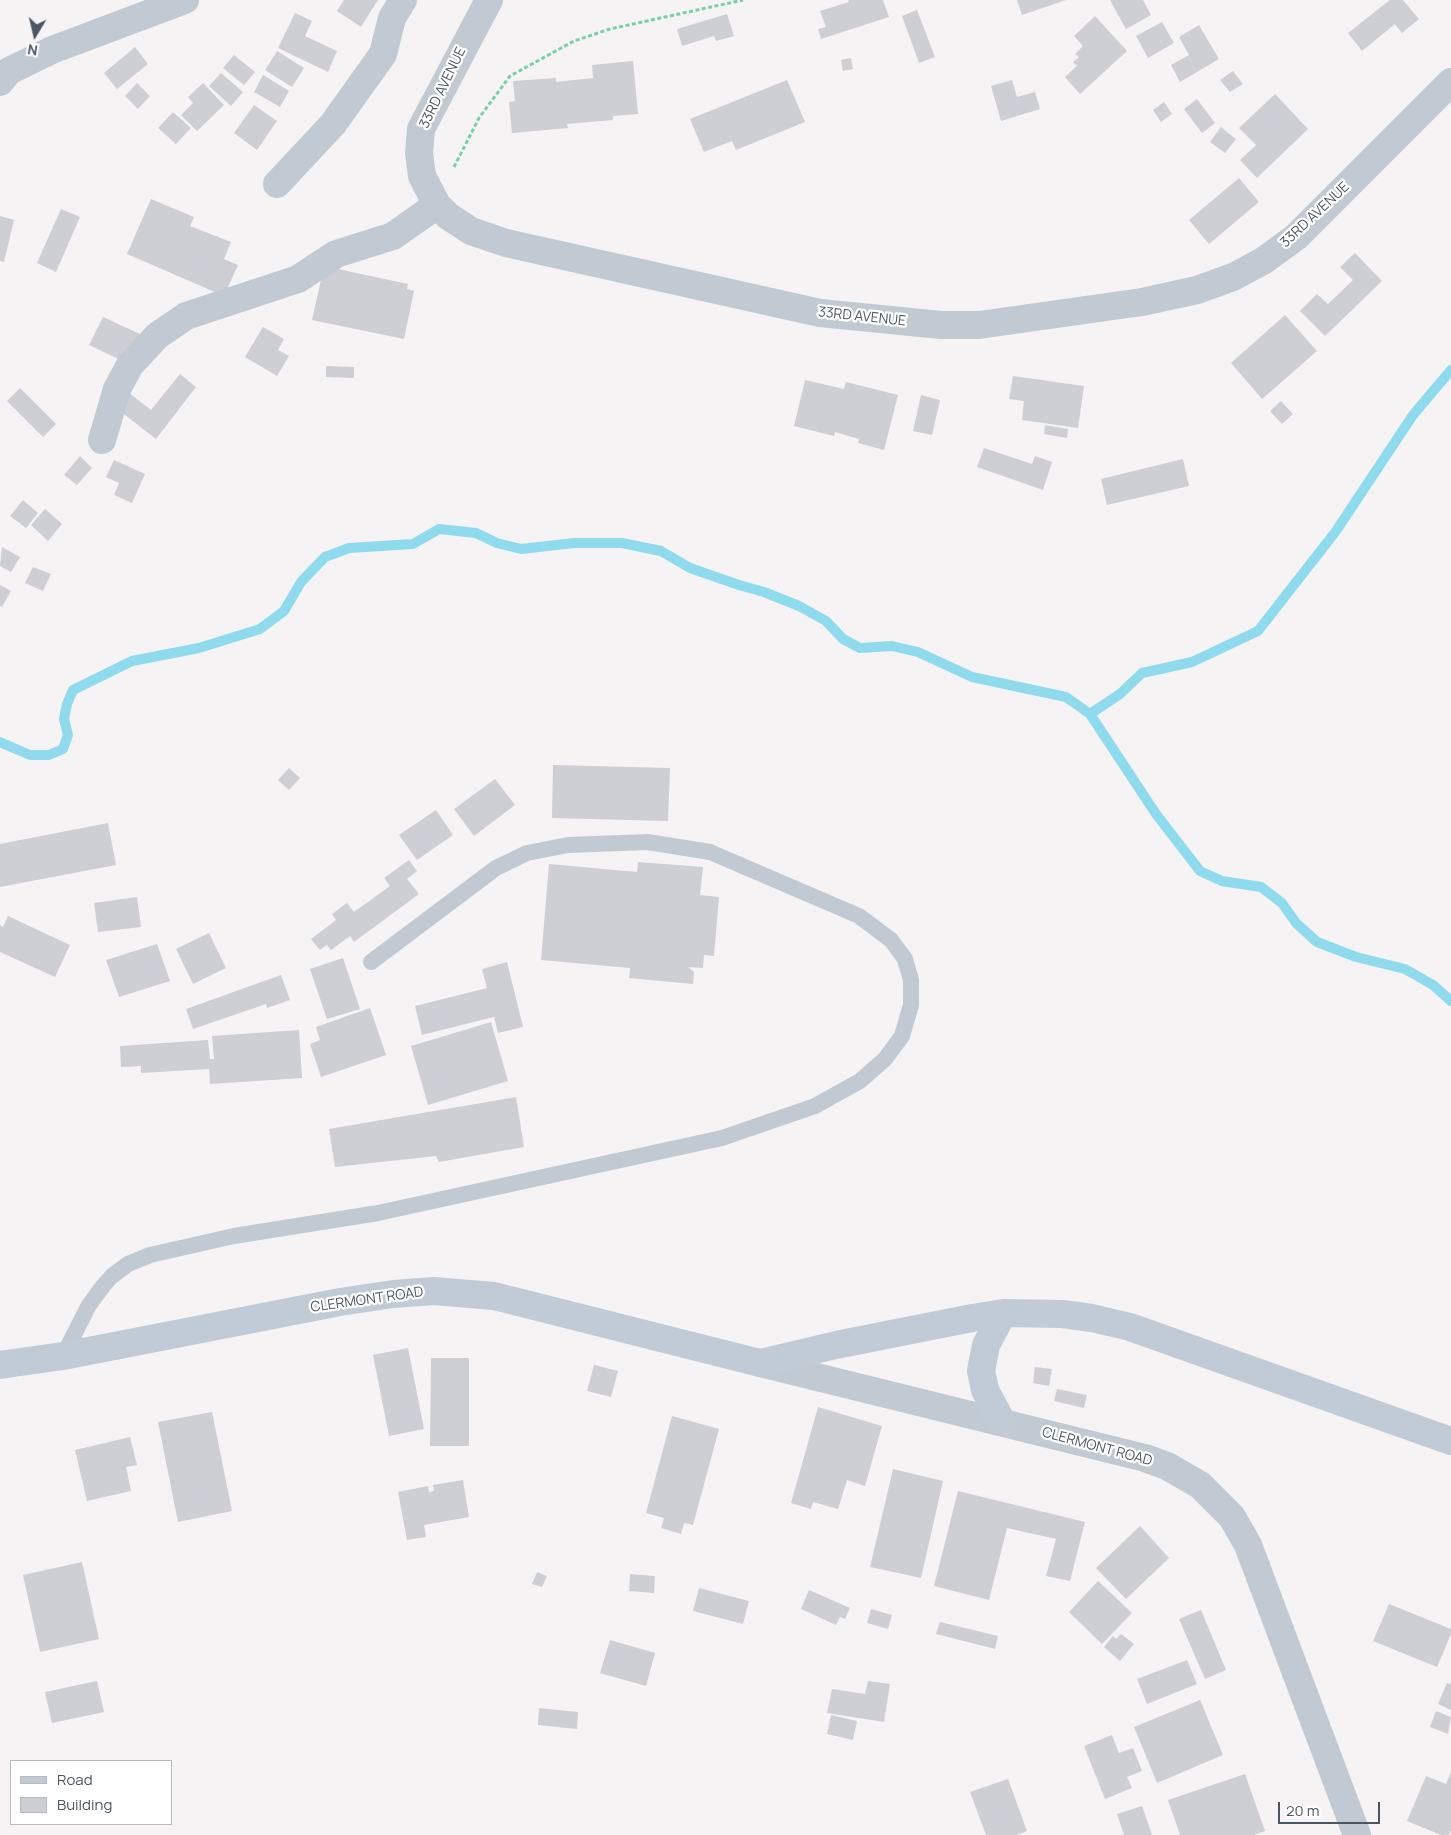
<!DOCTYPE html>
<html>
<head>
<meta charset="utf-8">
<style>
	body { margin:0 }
	#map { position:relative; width:1451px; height:1835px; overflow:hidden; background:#f5f3f3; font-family:Manrope,sans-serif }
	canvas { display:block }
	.legend { position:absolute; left:10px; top:1760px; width:162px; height:65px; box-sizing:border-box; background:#fff; border:1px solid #b7bbc0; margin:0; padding:6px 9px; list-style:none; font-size:15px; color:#4a5661 }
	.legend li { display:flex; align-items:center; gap:10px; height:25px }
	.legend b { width:25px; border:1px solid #b7bbc0 }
	.north { position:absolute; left:10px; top:10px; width:50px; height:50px; -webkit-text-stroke:4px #fff; paint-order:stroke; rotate:189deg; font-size:14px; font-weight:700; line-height:20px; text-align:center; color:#4a5661 }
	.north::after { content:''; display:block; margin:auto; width:18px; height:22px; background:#4a5661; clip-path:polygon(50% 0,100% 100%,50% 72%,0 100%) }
	.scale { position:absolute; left:1278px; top:1802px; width:102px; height:22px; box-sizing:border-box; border:2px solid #4a5661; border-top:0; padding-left:6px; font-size:15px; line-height:18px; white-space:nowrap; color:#4a5661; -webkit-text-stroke:4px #fff; paint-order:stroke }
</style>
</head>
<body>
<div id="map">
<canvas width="1451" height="1835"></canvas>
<ul class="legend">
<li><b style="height:6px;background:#c1cbd6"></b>Road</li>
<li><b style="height:14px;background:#cdcfd5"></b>Building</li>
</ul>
<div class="north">N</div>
<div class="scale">20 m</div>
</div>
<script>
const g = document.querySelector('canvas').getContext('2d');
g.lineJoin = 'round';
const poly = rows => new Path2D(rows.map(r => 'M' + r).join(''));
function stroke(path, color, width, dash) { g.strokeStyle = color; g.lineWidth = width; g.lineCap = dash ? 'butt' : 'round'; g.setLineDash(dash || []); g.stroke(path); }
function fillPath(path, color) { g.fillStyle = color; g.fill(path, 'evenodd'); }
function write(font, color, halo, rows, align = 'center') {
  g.font = font + ' Manrope,sans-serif'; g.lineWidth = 4.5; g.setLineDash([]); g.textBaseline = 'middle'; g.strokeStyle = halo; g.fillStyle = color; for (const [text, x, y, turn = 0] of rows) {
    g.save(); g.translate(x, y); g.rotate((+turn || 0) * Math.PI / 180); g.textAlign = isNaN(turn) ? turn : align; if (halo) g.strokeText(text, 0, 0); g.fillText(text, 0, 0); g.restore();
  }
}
const stream = poly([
	[1090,714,1120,694,1142,673,1192,662,1258,631,1336,531,1413,415,1451,370],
	[0,742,30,755,49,755,63,749,68,735,64,719,67,704,73,690,132,661,199,648,260,629,284,611,301,582,325,557,349,548,413,544,439,529,476,533,497,543,521,549,574,543,622,543,661,551,690,568,739,585,764,592,799,606,826,621,843,639,860,648,892,646,918,652,972,677,1066,697,1090,714,1156,814,1200,871,1222,881,1261,887,1282,903,1296,923,1317,942,1356,957,1405,969,1433,985,1451,1001]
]);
const building = poly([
	[344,0,378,0,361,27,337,11],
	[848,0,883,0,889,17,821,39,818,29,826,27,820,11,849,2],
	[1017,0,1066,0,1022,15],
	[1110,0,1143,0,1151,15,1126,29],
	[1390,0,1403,0,1419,19,1402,33,1395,24,1362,51,1348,33],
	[917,10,935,57,919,63,902,16],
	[295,13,312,21,305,36,337,51,328,72,278,48],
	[727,14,734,36,716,41,714,36,682,46,677,29],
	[1095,16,1127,51,1080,94,1065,77,1077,66,1073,62,1079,57,1075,54,1083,46,1074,36],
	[1162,22,1174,43,1148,58,1136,36],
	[1199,25,1219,59,1180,82,1171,65,1189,55,1179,37],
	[135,47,148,64,117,89,104,73],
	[277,51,304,68,292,87,265,70],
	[234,55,255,72,244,85,223,68],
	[851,58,853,69,843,71,841,60],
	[633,61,638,114,613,116,613,120,567,124,568,128,512,133,509,102,515,101,513,81,556,78,556,82,593,78,592,65],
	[1233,71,1243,84,1230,92,1220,80],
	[221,73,243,92,231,106,209,86],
	[263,75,289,91,280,107,254,92],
	[787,80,805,122,736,150,732,141,704,152,690,119],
	[1012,80,1017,97,1035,92,1040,109,1001,121,991,86],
	[137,83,150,96,138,109,125,96],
	[203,83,224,105,197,131,181,115,193,103,188,97],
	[1275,94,1308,129,1257,178,1240,160,1256,145,1239,128],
	[1197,99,1215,123,1202,133,1184,109],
	[1164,102,1172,114,1161,122,1153,110],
	[254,105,277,121,257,150,234,133],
	[173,112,191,128,176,144,158,128],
	[1221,127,1236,139,1225,153,1210,142],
	[1239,178,1259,202,1209,244,1189,220],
	[151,199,194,217,190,226,231,242,224,259,238,265,224,296,127,254],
	[61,209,80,217,56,272,37,263],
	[0,216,14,220,4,262,0,261],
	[1355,253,1382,281,1325,336,1300,311,1317,294,1328,304,1353,280,1340,267],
	[324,266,408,284,407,289,414,291,404,339,312,320],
	[1285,315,1317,351,1262,399,1231,363],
	[103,317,142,335,129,364,89,345],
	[263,327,284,339,278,350,289,356,277,376,245,357],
	[326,366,354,367,354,378,326,377],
	[180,374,196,387,156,439,116,408,128,392,151,410],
	[1013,376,1084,386,1078,428,1022,420,1024,401,1009,399],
	[805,380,844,389,846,382,898,395,884,450,858,443,859,439,835,432,834,436,794,426],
	[20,388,56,424,43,437,7,401],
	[921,395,940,400,932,435,913,431],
	[1281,401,1293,414,1282,424,1270,411],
	[1045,425,1068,429,1067,438,1044,434],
	[984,448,1032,464,1035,456,1052,462,1043,490,977,467],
	[80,456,92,468,77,485,64,475],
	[1183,459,1189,486,1107,505,1101,479],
	[114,460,145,474,132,503,114,495,119,483,106,477],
	[23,500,38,513,26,528,10,516],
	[45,509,62,524,48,541,31,525],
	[2,547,20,557,11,572,0,566],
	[33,567,51,574,43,591,25,583],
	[0,585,11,591,2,607,0,606],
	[553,765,670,768,668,821,552,818],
	[289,768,300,778,289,790,278,780],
	[495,779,515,805,474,836,454,809],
	[436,810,453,835,417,860,399,835],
	[108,823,116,865,0,887,0,844],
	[409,860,417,871,407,879,419,894,354,942,350,936,331,950,327,945,320,950,311,939,336,920,332,914,347,903,354,912,390,886,384,878],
	[638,862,703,867,700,895,719,897,714,956,704,955,703,968,688,967,694,972,693,984,629,978,630,968,541,960,549,864,637,872],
	[137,897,141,927,98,932,94,903],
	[8,916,70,945,55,977,0,952,0,925,3,927],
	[209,933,226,968,193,984,176,949],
	[157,944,170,981,119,997,106,960],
	[343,958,360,1009,327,1019,310,969],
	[507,962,523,1027,498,1033,494,1017,422,1035,415,1006,487,988,482,969],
	[281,975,290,1000,267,1008,266,1004,193,1029,186,1009],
	[370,1008,386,1055,321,1077,310,1044,320,1040,316,1027],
	[491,1022,508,1081,428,1105,411,1046],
	[299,1030,302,1078,210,1084,209,1069,141,1073,141,1066,121,1067,120,1046,208,1040,210,1059,214,1059,212,1036],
	[516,1097,524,1147,439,1162,436,1156,335,1167,329,1129],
	[408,1348,424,1429,389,1436,373,1355],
	[431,1358,469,1358,469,1446,430,1446],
	[594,1365,618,1371,611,1397,587,1391],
	[1035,1367,1052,1369,1049,1386,1033,1383],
	[1057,1389,1087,1395,1084,1408,1054,1401],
	[818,1407,882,1426,865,1486,847,1480,838,1509,813,1502,811,1509,791,1503],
	[212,1412,232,1511,178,1522,158,1422],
	[672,1416,719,1429,693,1525,684,1523,681,1534,661,1528,664,1518,646,1513],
	[130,1437,137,1465,126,1467,131,1491,87,1501,75,1450],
	[893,1469,943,1481,921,1578,870,1567],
	[463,1480,469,1517,424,1525,426,1537,407,1540,398,1492,428,1486,429,1492,434,1491,433,1485],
	[958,1491,1085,1522,1070,1581,1046,1576,1056,1539,1007,1528,989,1600,934,1586],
	[1140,1526,1169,1558,1126,1599,1096,1568],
	[82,1562,99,1639,40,1652,23,1575],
	[537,1572,547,1576,542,1587,532,1584],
	[630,1574,655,1576,654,1593,629,1591],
	[1098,1581,1132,1613,1102,1644,1069,1612],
	[699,1588,749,1601,743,1624,693,1611],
	[809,1590,850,1608,845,1619,840,1617,836,1625,801,1609],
	[1389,1604,1451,1629,1451,1634,1437,1667,1373,1641],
	[871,1609,892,1615,888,1629,867,1623],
	[1201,1610,1226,1670,1205,1679,1179,1619],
	[940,1622,998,1636,995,1649,936,1634],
	[1121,1634,1134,1644,1120,1661,1104,1647,1113,1636,1116,1639],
	[610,1640,655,1653,646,1686,600,1673],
	[1187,1660,1197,1684,1147,1704,1137,1679],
	[97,1681,104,1712,52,1723,45,1692],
	[868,1681,890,1684,884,1722,827,1713,832,1689,865,1694],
	[1447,1683,1451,1684,1451,1710,1438,1704],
	[1200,1700,1223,1755,1157,1783,1134,1727],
	[539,1708,578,1712,577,1729,538,1725],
	[1436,1711,1451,1717,1448,1734,1430,1727],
	[831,1715,857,1721,853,1740,827,1734],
	[1112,1735,1119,1753,1133,1748,1142,1771,1127,1777,1132,1788,1105,1799,1084,1746],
	[1451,1772,1451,1830,1449,1835,1441,1835,1407,1821,1426,1776,1446,1784],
	[1245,1774,1265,1831,1254,1835,1180,1835,1168,1800],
	[1008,1779,1027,1831,1016,1835,986,1835,970,1792],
	[1142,1806,1152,1835,1124,1835,1117,1814]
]);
const path = poly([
	[454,167,479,118,510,76,574,41,610,29,743,0]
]);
const lane = poly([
	[63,1356,89,1305,103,1286,112,1276,128,1264,150,1255,234,1236,378,1213,722,1138,815,1106,860,1081,885,1059,902,1036,911,1005,911,980,905,959,891,940,859,916,710,852,648,842,568,845,527,853,496,868,371,962]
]);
const street = poly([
	[489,0,421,129,419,153,422,176,437,205,448,216,471,231,506,243,820,313,941,325,979,325,1142,302,1197,290,1233,277,1263,261,1296,237,1451,82],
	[0,82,9,71,52,50,185,0],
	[277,184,333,124,383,54,392,18,403,0],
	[102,440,117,389,130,365,157,336,186,316,298,279,336,254,393,236,437,205],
	[760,1363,1145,1458,1167,1466,1200,1485,1232,1517,1248,1545,1357,1835]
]);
const secondary = poly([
	[0,1365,63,1356,340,1302,393,1294,434,1291,494,1296,760,1363,836,1345,972,1318,1003,1313,1062,1314,1092,1318,1130,1327,1451,1441],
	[1002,1422,985,1390,981,1371,986,1345,1003,1313]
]);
const streetNames = [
	["33RD AVENUE",443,88,-64],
	["33RD AVENUE",1315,215,-43],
	["33RD AVENUE",862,317,6],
	["CLERMONT ROAD",367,1300,-8],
	["CLERMONT ROAD",1097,1447,15]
];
stroke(stream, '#90daee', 10);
fillPath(building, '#cdcfd5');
stroke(path, '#7ad0a6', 3, [4, 2.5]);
stroke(lane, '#c1cad2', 16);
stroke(street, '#c1cad2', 28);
stroke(secondary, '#c1cbd6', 28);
write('14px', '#4a5661', '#fff', streetNames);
</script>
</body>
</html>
